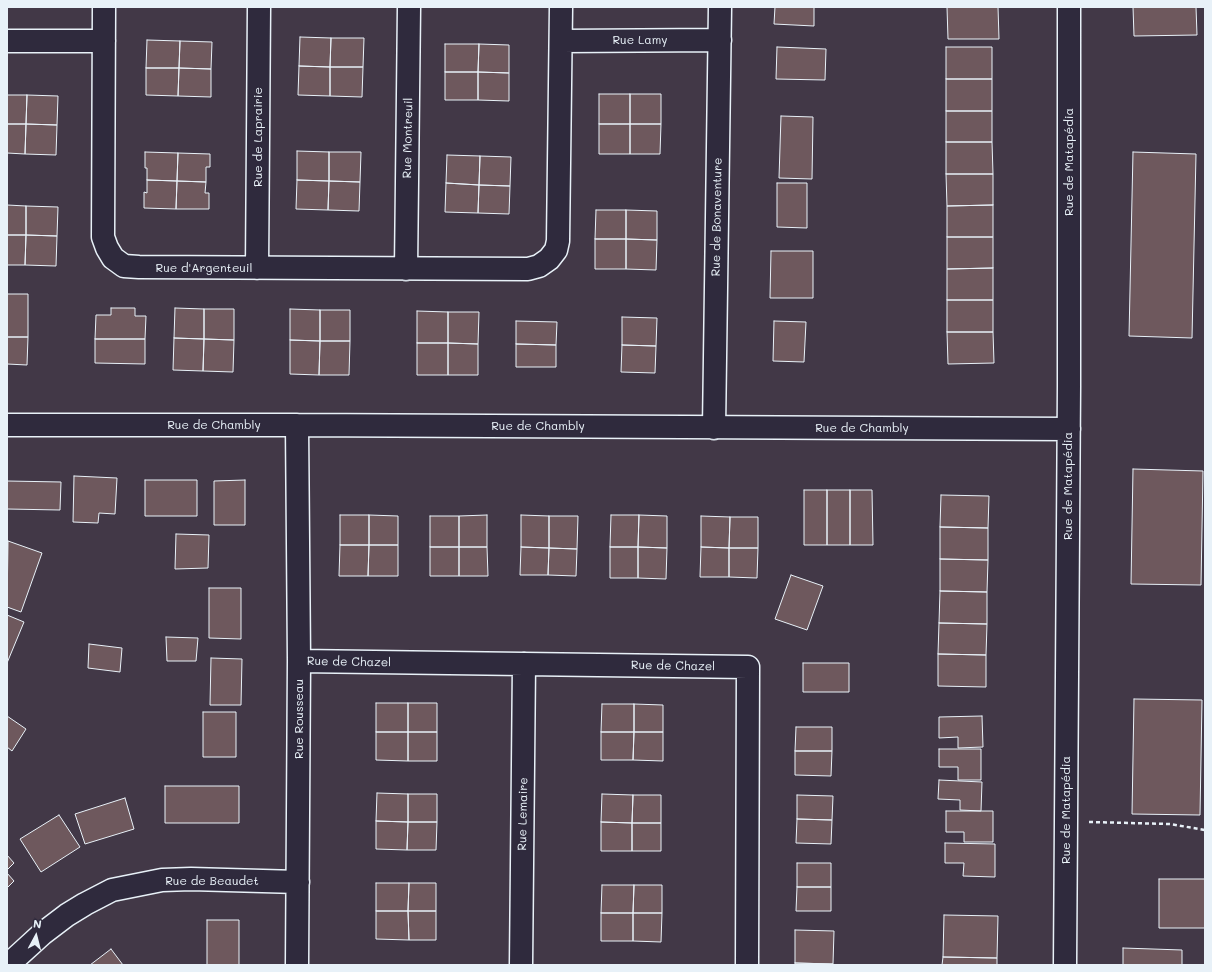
<!DOCTYPE html>
<html>
<head>
<meta charset="utf-8">
<style>
	body { margin:0 }
	#map { position:relative; width:1212px; height:972px; overflow:hidden; background:#423847; font-family:Mali,sans-serif }
	canvas { display:block }
	.frame { position:absolute; inset:0; border:8px solid #e8f1f8; pointer-events:none }
	.north { position:absolute; left:16px; top:916px; width:40px; height:40px; -webkit-text-stroke:3px #2f2a3d; paint-order:stroke; rotate:7deg; font-size:11px; font-weight:700; line-height:16px; text-align:center; color:#e8f1f8 }
	.north::after { content:''; display:block; margin:auto; width:14px; height:18px; background:#e8f1f8; clip-path:polygon(50% 0,100% 100%,50% 72%,0 100%) }
</style>
</head>
<body>
<div id="map">
<canvas width="1212" height="972"></canvas>
<div class="frame"></div>
<div class="north">N</div>
</div>
<script>
const g = document.querySelector('canvas').getContext('2d');
g.lineJoin = 'round';
function fillPath(path, color) { g.fillStyle = color; g.fill(path, 'evenodd'); }
const poly = rows => new Path2D(rows.map(r => 'M' + r).join(''));
function stroke(path, color, width, dash) { g.strokeStyle = color; g.lineWidth = width; g.lineCap = dash ? 'butt' : 'round'; g.setLineDash(dash || []); g.stroke(path); }
function write(font, color, halo, rows, align = 'center') {
  g.font = font + ' Mali,sans-serif'; g.lineWidth = 3; g.setLineDash([]); g.textBaseline = 'middle'; g.strokeStyle = halo; g.fillStyle = color; for (const [text, x, y, turn = 0] of rows) {
    g.save(); g.translate(x, y); g.rotate((+turn || 0) * Math.PI / 180); g.textAlign = isNaN(turn) ? turn : align; if (halo) g.strokeText(text, 0, 0); g.fillText(text, 0, 0); g.restore();
  }
}
const building = poly([
	[775,7,814,7,814,26,774,24,775,7],
	[947,7,998,7,999,39,948,39,947,7],
	[1133,7,1196,7,1197,35,1134,36,1133,7],
	[300,37,331,38,330,67,299,66,300,37],
	[331,38,364,38,363,67,330,67,331,38],
	[147,40,180,41,179,68,146,68,147,40],
	[180,41,212,42,211,69,179,68,180,41],
	[445,44,479,44,478,72,445,72,445,44],
	[479,44,509,45,509,73,478,72,479,44],
	[777,47,826,49,825,80,776,79,777,47],
	[946,47,992,47,992,79,946,79,946,47],
	[299,66,330,67,330,96,298,95,299,66],
	[330,67,363,67,362,97,330,96,330,67],
	[146,68,179,68,178,96,146,95,146,68],
	[179,68,211,69,211,97,178,96,179,68],
	[445,72,478,72,478,100,445,100,445,72],
	[478,72,509,73,509,101,478,100,478,72],
	[946,79,992,79,992,111,946,111,946,79],
	[599,94,630,94,630,124,599,124,599,94],
	[630,94,661,94,661,124,630,124,630,94],
	[7,95,27,95,26,124,7,124,7,95],
	[27,95,58,96,57,125,26,124,27,95],
	[946,111,992,111,992,142,946,142,946,111],
	[781,116,813,117,812,179,779,178,781,116],
	[7,124,26,124,25,154,7,153,7,124],
	[26,124,57,125,56,155,25,154,26,124],
	[599,124,630,124,630,154,599,154,599,124],
	[630,124,661,124,660,154,630,154,630,124],
	[946,142,992,142,993,174,946,174,946,142],
	[297,151,329,152,329,181,297,180,297,151],
	[145,152,178,153,177,181,147,180,147,168,145,168,145,152],
	[329,152,361,152,360,182,329,181,329,152],
	[1133,152,1196,154,1192,338,1129,336,1133,152],
	[178,153,210,154,210,167,206,167,206,182,177,181,178,153],
	[447,155,480,156,479,185,446,183,447,155],
	[480,156,511,157,510,186,479,185,480,156],
	[946,174,993,174,993,205,947,206,946,174],
	[147,180,177,181,176,209,144,208,144,192,147,193,147,180],
	[297,180,329,181,328,210,296,209,297,180],
	[177,181,206,182,205,193,209,193,209,209,176,209,177,181],
	[329,181,360,182,359,211,328,210,329,181],
	[446,183,479,185,478,213,445,212,446,183],
	[777,183,807,183,807,228,777,227,777,183],
	[479,185,510,186,509,214,478,213,479,185],
	[7,205,26,206,26,235,7,235,7,205],
	[993,205,993,237,947,237,947,206,993,205],
	[26,206,58,207,57,236,26,235,26,206],
	[596,210,626,210,626,239,595,239,596,210],
	[626,210,657,211,657,240,626,239,626,210],
	[7,235,26,235,25,265,7,265,7,235],
	[26,235,57,236,56,266,25,265,26,235],
	[947,237,993,237,993,268,947,269,947,237],
	[595,239,626,239,626,269,595,269,595,239],
	[626,239,657,240,656,270,626,269,626,239],
	[771,251,813,251,813,298,770,298,771,251],
	[993,268,993,300,947,300,947,269,993,268],
	[7,294,28,294,28,337,7,337,7,294],
	[947,300,993,300,993,332,947,332,947,300],
	[111,308,135,308,135,316,146,316,145,339,95,339,96,315,111,315,111,308],
	[175,308,204,309,204,339,174,338,175,308],
	[204,309,234,309,234,340,204,339,204,309],
	[290,309,320,310,320,341,290,340,290,309],
	[320,310,350,310,350,341,320,341,320,310],
	[417,311,448,312,448,343,417,343,417,311],
	[448,312,479,312,478,344,448,343,448,312],
	[622,317,657,318,656,346,622,345,622,317],
	[516,321,557,322,556,345,516,344,516,321],
	[774,321,806,322,804,362,773,361,774,321],
	[947,332,993,332,994,363,948,364,947,332],
	[7,337,28,337,27,365,7,364,7,337],
	[174,338,204,339,203,371,173,370,174,338],
	[95,339,145,339,145,364,95,363,95,339],
	[204,339,234,340,233,372,203,371,204,339],
	[290,340,320,341,319,375,290,374,290,340],
	[320,341,350,341,349,375,319,375,320,341],
	[417,343,448,343,448,375,417,375,417,343],
	[448,343,478,344,478,375,448,375,448,343],
	[516,344,556,345,556,367,516,367,516,344],
	[622,345,656,346,655,373,621,372,622,345],
	[1133,469,1203,471,1201,585,1131,584,1133,469],
	[74,476,117,478,115,514,99,513,98,523,73,522,74,476],
	[145,480,197,480,197,516,145,516,145,480],
	[245,480,245,525,214,525,214,481,245,480],
	[7,481,61,482,60,510,7,509,7,481],
	[804,490,827,490,827,545,804,545,804,490],
	[827,490,850,490,850,545,827,545,827,490],
	[850,490,872,490,873,545,850,545,850,490],
	[941,495,989,496,988,528,940,527,941,495],
	[340,515,369,515,369,545,340,545,340,515],
	[369,515,398,516,398,545,369,545,369,515],
	[487,515,487,547,459,547,459,516,487,515],
	[521,515,549,516,549,548,521,547,521,515],
	[611,515,639,515,638,547,610,547,611,515],
	[639,515,667,516,667,548,638,547,639,515],
	[430,516,459,516,459,547,430,547,430,516],
	[549,516,578,516,577,549,549,548,549,516],
	[701,516,730,517,729,548,701,547,701,516],
	[730,517,758,517,758,548,729,548,730,517],
	[940,527,988,528,988,560,940,559,940,527],
	[176,534,209,535,208,568,175,569,176,534],
	[8,541,42,553,21,612,7,607,8,541],
	[340,545,369,545,368,576,339,576,340,545],
	[369,545,398,545,398,576,368,576,369,545],
	[430,547,459,547,459,576,430,576,430,547],
	[459,547,487,547,488,576,459,576,459,547],
	[521,547,549,548,548,575,520,575,521,547],
	[610,547,638,547,638,578,610,578,610,547],
	[638,547,667,548,666,579,638,578,638,547],
	[701,547,729,548,729,577,700,577,701,547],
	[549,548,577,549,576,576,548,575,549,548],
	[729,548,758,548,757,578,729,577,729,548],
	[940,559,988,560,987,592,940,591,940,559],
	[791,575,823,586,807,630,775,619,791,575],
	[209,588,241,588,241,639,209,638,209,588],
	[940,591,987,592,987,624,939,623,940,591],
	[7,615,24,622,7,663,7,615],
	[939,623,987,624,986,655,938,654,939,623],
	[166,637,198,638,196,661,167,661,166,637],
	[89,644,122,648,120,672,88,668,89,644],
	[938,654,986,655,986,687,938,686,938,654],
	[211,658,242,659,241,705,210,705,211,658],
	[803,663,849,663,849,692,803,692,803,663],
	[1134,699,1202,700,1200,815,1132,814,1134,699],
	[376,703,408,703,408,732,376,732,376,703],
	[408,703,437,703,437,732,408,732,408,703],
	[602,704,634,704,634,732,601,732,602,704],
	[634,704,663,705,663,732,634,732,634,704],
	[203,712,236,712,236,757,203,757,203,712],
	[7,716,26,729,12,751,7,747,7,716],
	[982,716,983,747,958,748,958,737,939,738,939,717,982,716],
	[796,727,832,727,832,751,795,751,796,727],
	[376,732,408,732,408,761,376,760,376,732],
	[408,732,437,732,437,761,408,761,408,732],
	[601,732,634,732,633,760,601,760,601,732],
	[634,732,663,732,663,761,633,760,634,732],
	[939,749,981,749,981,780,958,780,958,767,939,767,939,749],
	[795,751,832,751,831,776,795,775,795,751],
	[939,780,982,782,981,811,960,810,960,800,938,799,939,780],
	[165,786,239,786,239,823,165,823,165,786],
	[377,793,408,794,408,822,376,821,377,793],
	[408,794,437,794,437,822,408,822,408,794],
	[602,794,633,795,632,823,601,822,602,794],
	[633,795,661,795,661,823,632,823,633,795],
	[797,795,833,796,832,820,797,819,797,795],
	[125,798,134,829,85,844,75,814,125,798],
	[946,811,993,811,993,842,964,842,964,832,946,832,946,811],
	[59,815,80,847,41,872,20,839,59,815],
	[797,819,832,820,831,844,796,843,797,819],
	[376,821,408,822,407,850,376,849,376,821],
	[408,822,437,822,436,850,407,850,408,822],
	[601,822,632,823,632,851,601,851,601,822],
	[632,823,661,823,661,851,632,851,632,823],
	[945,843,995,844,995,877,963,876,964,863,945,863,945,843],
	[7,855,14,863,7,870,7,855],
	[797,863,831,863,831,887,797,887,797,863],
	[7,873,14,881,7,888,7,873],
	[1159,879,1205,879,1205,928,1159,928,1159,879],
	[376,883,409,883,408,911,376,911,376,883],
	[409,883,436,883,436,911,408,911,409,883],
	[602,885,634,885,633,913,601,913,602,885],
	[634,885,662,885,662,913,633,913,634,885],
	[797,887,831,887,831,911,796,911,797,887],
	[376,911,408,911,409,940,376,939,376,911],
	[408,911,436,911,436,940,409,940,408,911],
	[601,913,633,913,633,941,601,941,601,913],
	[633,913,662,913,661,942,633,941,633,913],
	[944,915,998,916,997,958,943,957,944,915],
	[207,920,239,920,239,965,207,965,207,920],
	[795,930,834,931,833,964,795,963,795,930],
	[1123,948,1182,950,1182,965,1123,965,1123,948],
	[111,949,123,965,90,965,111,949],
	[943,957,997,958,997,965,942,965,943,957],
	[795,963,833,964,833,965,795,965,795,963]
]);
const path = poly([
	[1089,822,1170,824,1205,830]
]);
const minor = poly([
	[104,7,103,237,107,248,113,258,124,266,139,267,528,269,539,266,549,259,556,250,558,241,561,7],
	[7,41,104,41],
	[561,41,720,40],
	[257,268,259,7],
	[406,269,409,7],
	[7,425,297,425,1069,429],
	[714,428,720,7],
	[299,661,748,667,747,965],
	[8,965,42,934,67,915,85,904,112,890,162,880,191,879,298,882],
	[297,965,299,661,297,425],
	[521,965,524,664],
	[1065,965,1069,386,1069,7]
]);
const streetNames = [
	["Rue Lamy",640,40],
	["Rue de Laprairie",258,137,-90],
	["Rue Montreuil",408,138,-89],
	["Rue de Matapédia",1069,162,-90],
	["Rue de Bonaventure",717,217,-89],
	["Rue d'Argenteuil",204,268],
	["Rue de Chambly",214,425],
	["Rue de Chambly",538,426],
	["Rue de Chambly",862,428],
	["Rue de Matapédia",1068,486,-90],
	["Rue de Chazel",349,662,1],
	["Rue de Chazel",673,666,1],
	["Rue Rousseau",299,719,-90],
	["Rue de Matapédia",1066,810,-90],
	["Rue Lemaire",523,814,-89],
	["Rue de Beaudet",212,881]
];
fillPath(building, '#6e585d');
stroke(building, '#e8f1f8', 1);
stroke(minor, '#e8f1f8', 25);
stroke(path, '#e8f1f8', 2.5, [4, 3]);
stroke(minor, '#2f2a3d', 22);
write('12px', '#e8f1f8', '#2f2a3d', streetNames);
</script>
</body>
</html>
